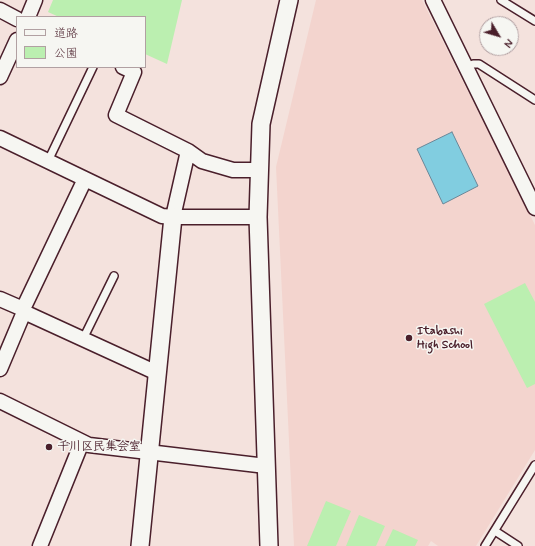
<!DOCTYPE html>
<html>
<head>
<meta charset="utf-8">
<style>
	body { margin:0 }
	#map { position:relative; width:535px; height:546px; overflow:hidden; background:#f4e2dd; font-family:Mynerve,"Klee One",sans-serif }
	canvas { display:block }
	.legend { position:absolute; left:16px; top:16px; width:130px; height:52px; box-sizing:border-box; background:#f6f6f2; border:1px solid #b1a0a2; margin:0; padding:5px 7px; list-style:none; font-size:12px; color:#4a1f2b }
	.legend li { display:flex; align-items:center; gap:8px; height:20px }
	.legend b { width:20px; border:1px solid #b1a0a2 }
	.north { position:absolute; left:479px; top:16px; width:40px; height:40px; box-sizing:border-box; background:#f6f6f2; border:1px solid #b1a0a2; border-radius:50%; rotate:128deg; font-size:11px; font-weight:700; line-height:16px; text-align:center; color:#4a1f2b }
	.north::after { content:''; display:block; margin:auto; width:14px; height:18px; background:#4a1f2b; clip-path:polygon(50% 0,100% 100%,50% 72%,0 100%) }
</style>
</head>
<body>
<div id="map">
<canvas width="535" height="546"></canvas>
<ul class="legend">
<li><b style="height:5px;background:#f6f6f2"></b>道路</li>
<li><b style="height:11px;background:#bbefb0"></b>公園</li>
</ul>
<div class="north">N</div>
</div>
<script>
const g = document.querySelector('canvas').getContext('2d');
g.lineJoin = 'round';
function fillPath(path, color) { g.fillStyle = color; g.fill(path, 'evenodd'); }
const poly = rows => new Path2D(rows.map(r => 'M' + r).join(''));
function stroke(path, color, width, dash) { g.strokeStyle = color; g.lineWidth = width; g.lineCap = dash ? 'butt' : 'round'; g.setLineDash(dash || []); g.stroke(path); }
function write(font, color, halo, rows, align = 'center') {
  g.font = font + ' Mynerve,"Klee One",sans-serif'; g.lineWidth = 3; g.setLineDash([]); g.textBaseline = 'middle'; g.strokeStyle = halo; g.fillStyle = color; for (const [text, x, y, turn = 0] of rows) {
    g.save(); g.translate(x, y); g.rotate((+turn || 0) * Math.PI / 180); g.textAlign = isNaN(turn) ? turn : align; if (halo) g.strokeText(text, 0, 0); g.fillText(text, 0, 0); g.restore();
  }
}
const built = poly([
	[316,0,422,0,535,225,535,450,476,546,438,546,431,541,428,546,294,546,276,167]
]);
const green = poly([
	[53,0,182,0,167,64,145,54,145,17,59,17,48,12],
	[525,283,535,302,535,384,527,388,484,304],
	[326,501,351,511,336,546,307,546],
	[359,515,385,526,376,546,346,546],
	[393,529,418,540,415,546,385,546]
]);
const water = poly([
	[452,132,478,186,443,204,417,149,452,132]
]);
const service = poly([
	[501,0,535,21],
	[466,68,473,64,479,64,535,100],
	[48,161,93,67],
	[83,339,114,276],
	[495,531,518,546],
	[485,546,535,465]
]);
const minor = poly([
	[433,0,535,208],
	[0,10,17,19],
	[28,17,35,0],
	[123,67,134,72,116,115,188,151,202,161,233,170,260,170],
	[0,77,17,40],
	[0,138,162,216,173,217,258,217],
	[173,217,188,151],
	[0,299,23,309],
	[24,312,157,373],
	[0,369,24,312,23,309,85,179],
	[0,401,89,445,266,466],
	[40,546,82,442]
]);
const tertiary = poly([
	[140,546,173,217],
	[269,546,258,217,261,124,289,0]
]);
const markers = [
	[409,338,4,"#4a1f2b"],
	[49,447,4,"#4a1f2b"]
];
const poiNames = [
	["Itabashi",417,331],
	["High School",417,345],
	["千川区民集会室",57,447]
];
fillPath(built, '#f3d4ce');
fillPath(green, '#bbefb0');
fillPath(water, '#81cde0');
stroke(water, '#6b8798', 1);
stroke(service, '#4a1f2b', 10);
stroke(minor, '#4a1f2b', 17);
stroke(tertiary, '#4a1f2b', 20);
stroke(service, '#f6f6f2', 7);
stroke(minor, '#f6f6f2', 14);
stroke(tertiary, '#f6f6f2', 17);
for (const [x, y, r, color] of markers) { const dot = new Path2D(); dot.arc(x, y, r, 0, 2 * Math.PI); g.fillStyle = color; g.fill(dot); stroke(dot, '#f6f6f2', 1.5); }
write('bold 12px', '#4a1f2b', '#f6f6f2', poiNames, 'left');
</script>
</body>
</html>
